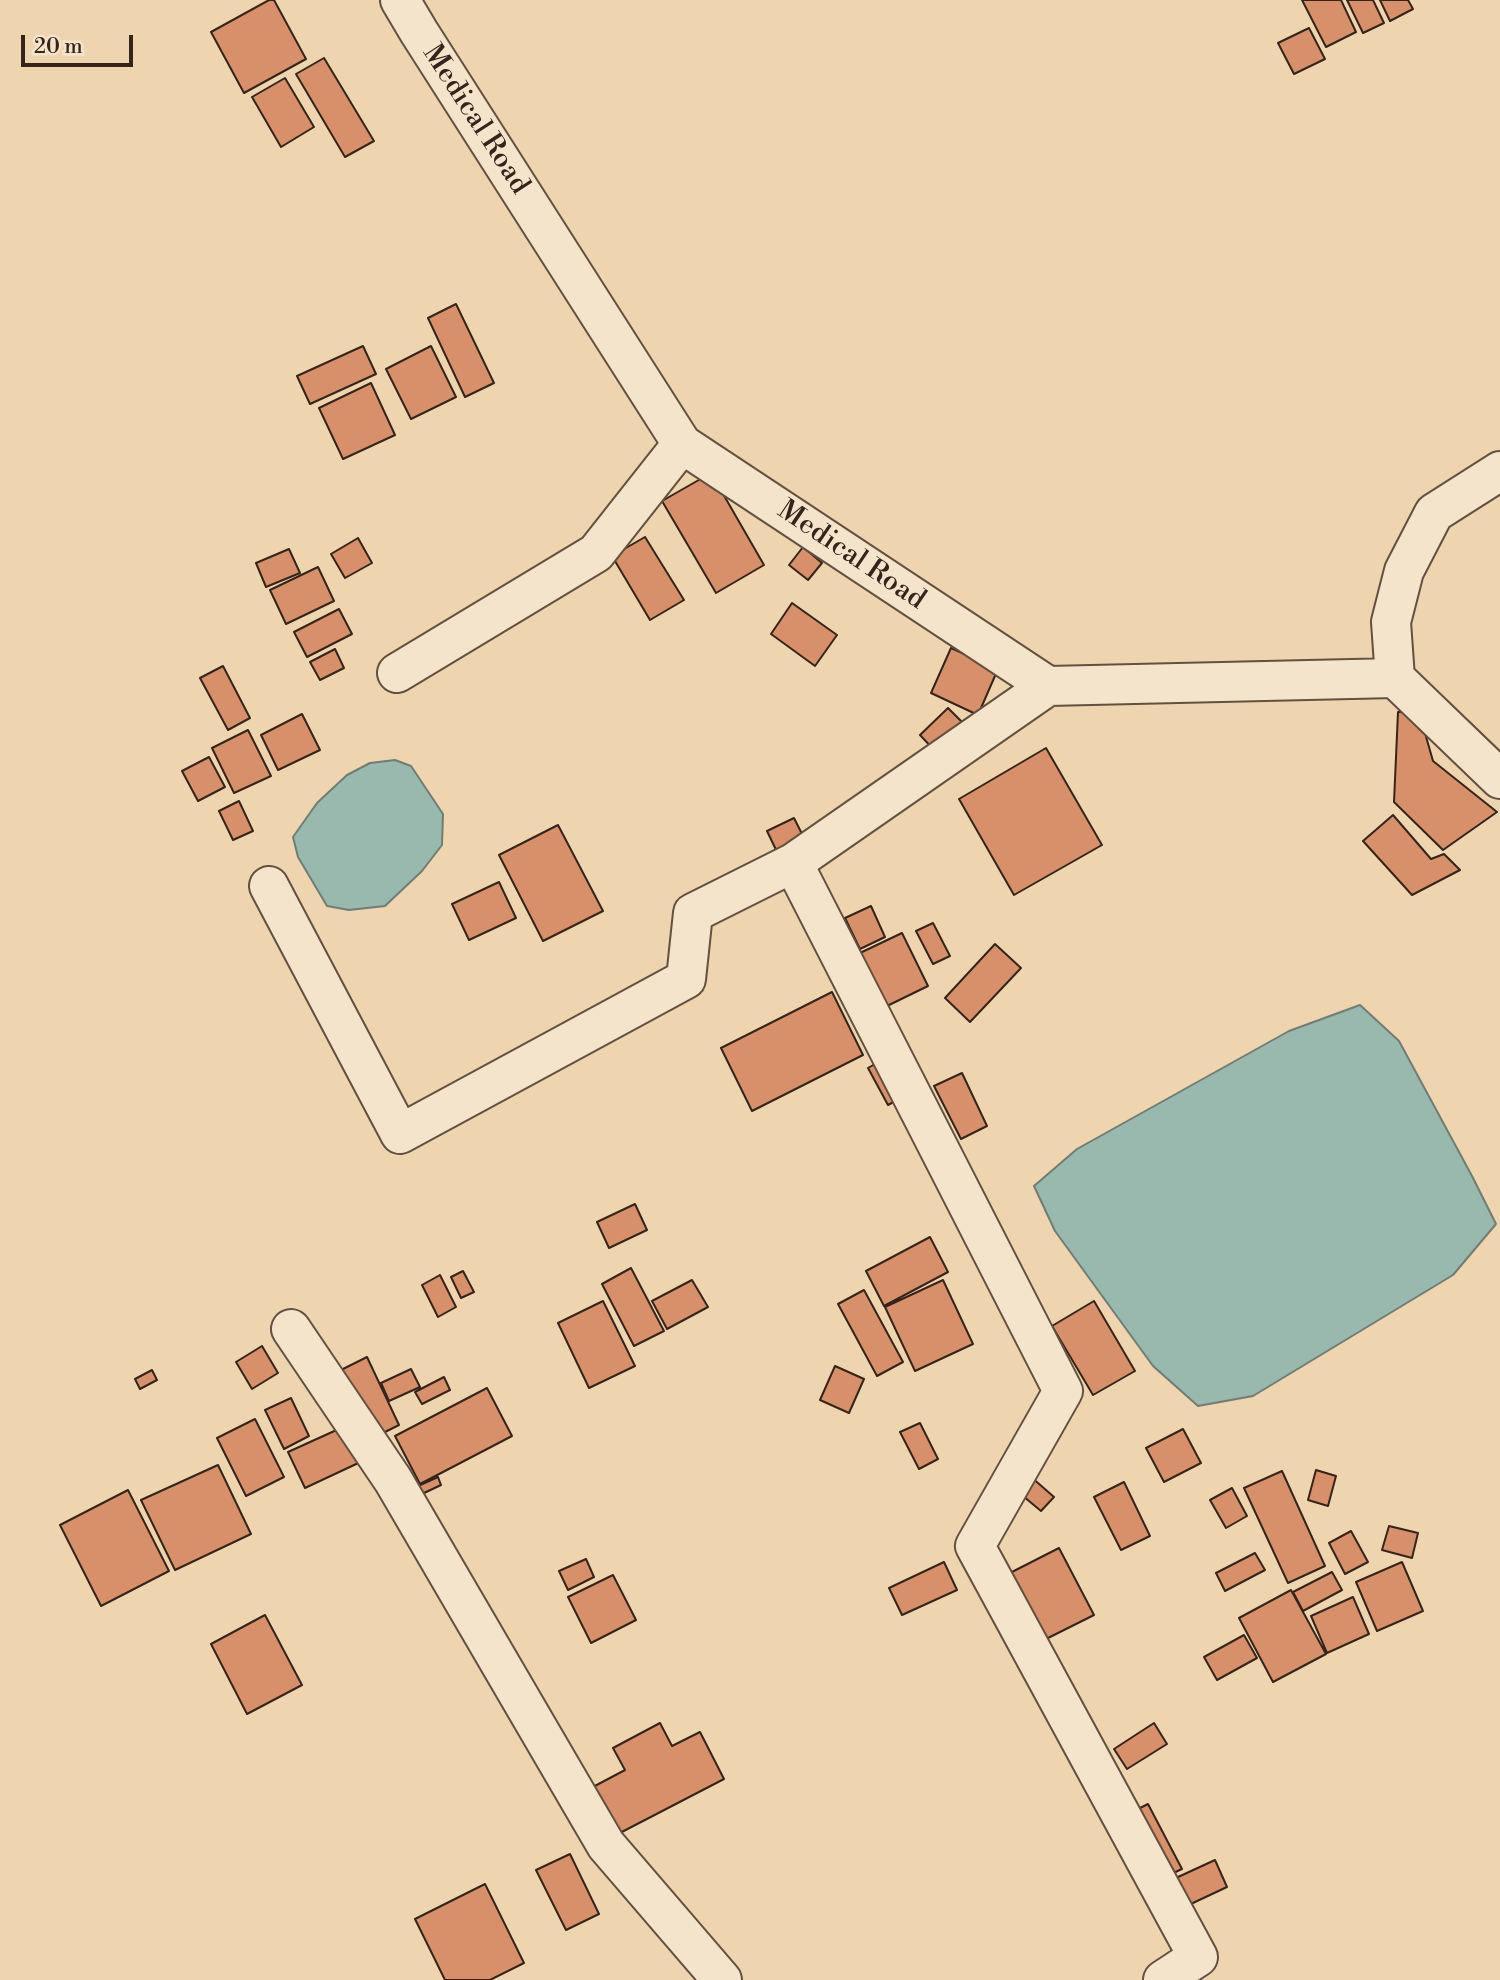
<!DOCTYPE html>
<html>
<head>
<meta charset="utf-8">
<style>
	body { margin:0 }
	#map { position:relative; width:1500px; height:1980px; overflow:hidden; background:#eed5af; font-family:"Libre Bodoni",serif }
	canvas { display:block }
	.scale { position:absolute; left:21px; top:35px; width:112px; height:32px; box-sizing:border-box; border:4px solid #35241c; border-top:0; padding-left:9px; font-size:21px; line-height:24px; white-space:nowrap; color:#35241c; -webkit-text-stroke:5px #f4e4cb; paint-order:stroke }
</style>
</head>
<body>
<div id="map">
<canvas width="1500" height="1980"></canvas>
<div class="scale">20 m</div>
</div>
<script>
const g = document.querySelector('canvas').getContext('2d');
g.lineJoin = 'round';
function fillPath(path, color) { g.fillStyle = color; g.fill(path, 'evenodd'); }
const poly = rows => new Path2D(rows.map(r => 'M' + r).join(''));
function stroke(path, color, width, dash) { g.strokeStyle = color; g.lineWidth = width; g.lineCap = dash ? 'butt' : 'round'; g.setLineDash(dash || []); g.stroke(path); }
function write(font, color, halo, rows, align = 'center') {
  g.font = font + ' "Libre Bodoni",serif'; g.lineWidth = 7; g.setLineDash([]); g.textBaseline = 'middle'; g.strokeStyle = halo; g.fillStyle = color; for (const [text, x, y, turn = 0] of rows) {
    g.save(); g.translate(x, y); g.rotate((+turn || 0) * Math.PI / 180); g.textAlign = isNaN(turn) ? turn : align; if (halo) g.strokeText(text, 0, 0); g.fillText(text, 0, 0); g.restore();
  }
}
const water = poly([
	[395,760,411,766,443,814,442,845,422,871,385,906,349,910,327,906,298,857,293,837,317,803,347,775,370,763,395,760],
	[1360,1005,1399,1041,1472,1176,1496,1224,1453,1275,1253,1396,1198,1406,1153,1366,1055,1231,1034,1186,1077,1149,1289,1031,1360,1005]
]);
const building = poly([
	[269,0,274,0,306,59,244,93,211,32,269,0],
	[1302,0,1341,0,1356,32,1326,47,1302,0],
	[1347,0,1373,0,1384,23,1363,33,1347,0],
	[1380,0,1408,0,1413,9,1390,21,1380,0],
	[1309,28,1325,59,1294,74,1278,43,1309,28],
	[324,58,374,141,345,157,296,74,324,58],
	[285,78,314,127,281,147,252,97,285,78],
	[456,304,494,383,465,397,428,318,456,304],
	[363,346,376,374,310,404,297,376,363,346],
	[431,346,456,397,411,419,386,369,431,346],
	[371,383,395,435,343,459,319,408,371,383],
	[711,473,764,565,716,593,662,501,711,473],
	[645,537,684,600,650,620,612,556,645,537],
	[358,538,372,563,345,578,331,554,358,538],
	[803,547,822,563,808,580,789,565,803,547],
	[289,549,300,573,266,587,256,563,289,549],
	[318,567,334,601,286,624,270,590,318,567],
	[792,603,837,635,815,666,771,634,792,603],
	[339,609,352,634,307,657,294,632,339,609],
	[951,648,998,669,978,715,931,693,951,648],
	[335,649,344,668,320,680,310,662,335,649],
	[223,666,250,718,228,730,200,678,223,666],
	[948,708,964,724,935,751,920,735,948,708],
	[1398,712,1419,712,1433,761,1497,812,1443,850,1394,802,1398,712],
	[302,714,320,750,278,770,261,735,302,714],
	[248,730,271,776,234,793,212,748,248,730],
	[1046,748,1102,845,1014,895,959,799,1046,748],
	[209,757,225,787,198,801,182,771,209,757],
	[239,801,253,831,233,840,219,811,239,801],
	[1393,815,1431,859,1444,854,1460,870,1412,895,1363,841,1393,815],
	[794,818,805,840,778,854,767,831,794,818],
	[558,825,603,911,543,941,499,855,558,825],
	[499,882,516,918,469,940,452,904,499,882],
	[871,906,885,937,860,949,845,918,871,906],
	[933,923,950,956,933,964,916,931,933,923],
	[902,933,928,986,887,1006,860,953,902,933],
	[995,944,1021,968,970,1022,945,998,995,944],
	[832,992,863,1055,752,1111,721,1048,832,992],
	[882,1060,903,1097,888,1105,868,1068,882,1060],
	[962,1073,987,1126,961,1139,934,1086,962,1073],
	[635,1204,647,1230,609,1248,597,1222,635,1204],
	[930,1237,948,1272,884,1306,866,1271,930,1237],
	[631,1268,664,1331,634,1346,602,1284,631,1268],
	[463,1271,474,1292,461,1298,451,1277,463,1271],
	[440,1275,456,1307,438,1317,422,1285,440,1275],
	[692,1280,708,1307,667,1329,652,1301,692,1280],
	[943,1280,973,1344,915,1371,885,1307,943,1280],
	[864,1290,903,1362,877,1376,838,1304,864,1290],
	[603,1301,635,1366,589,1388,558,1323,603,1301],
	[1094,1301,1135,1371,1093,1395,1052,1326,1094,1301],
	[262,1346,278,1373,252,1389,236,1362,262,1346],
	[367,1357,399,1425,371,1439,339,1371,367,1357],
	[835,1366,864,1379,849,1413,820,1400,835,1366],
	[411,1369,420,1387,389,1401,381,1383,411,1369],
	[152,1370,157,1380,140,1389,135,1379,152,1370],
	[444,1377,450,1390,422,1404,415,1392,444,1377],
	[487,1388,512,1436,420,1484,395,1436,487,1388],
	[291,1398,309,1436,284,1449,265,1410,291,1398],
	[255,1419,284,1477,246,1496,217,1438,255,1419],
	[352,1423,369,1458,305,1488,288,1452,352,1423],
	[920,1423,938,1459,919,1469,900,1432,920,1423],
	[1183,1429,1201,1463,1164,1482,1146,1448,1183,1429],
	[218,1465,251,1534,175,1570,141,1500,218,1465],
	[1316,1470,1336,1476,1328,1506,1308,1500,1316,1470],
	[1282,1471,1325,1566,1288,1583,1244,1488,1282,1471],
	[1030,1476,1054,1497,1041,1511,1017,1491,1030,1476],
	[438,1477,441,1485,422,1494,418,1486,438,1477],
	[1124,1482,1150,1536,1121,1550,1094,1497,1124,1482],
	[1232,1488,1247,1516,1226,1528,1210,1500,1232,1488],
	[128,1490,169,1571,101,1606,60,1525,128,1490],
	[1389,1526,1418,1533,1412,1558,1382,1550,1389,1526],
	[1351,1531,1368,1562,1345,1574,1329,1543,1351,1531],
	[1059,1548,1094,1615,1042,1641,1008,1574,1059,1548],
	[1255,1553,1265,1570,1225,1591,1216,1573,1255,1553],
	[586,1559,594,1577,568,1590,559,1571,586,1559],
	[944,1562,957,1590,902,1615,889,1588,944,1562],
	[1402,1562,1423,1611,1377,1631,1356,1582,1402,1562],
	[1332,1572,1342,1590,1303,1611,1293,1592,1332,1572],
	[613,1575,636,1620,591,1643,568,1597,613,1575],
	[1291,1590,1326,1654,1273,1682,1239,1618,1291,1590],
	[1353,1597,1369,1634,1327,1653,1311,1616,1353,1597],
	[265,1615,302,1685,247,1714,211,1644,265,1615],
	[1244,1635,1257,1658,1217,1680,1204,1657,1244,1635],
	[660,1723,672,1746,700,1732,724,1779,616,1835,591,1788,625,1770,613,1748,660,1723],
	[1154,1723,1167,1744,1127,1769,1114,1749,1154,1723],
	[1148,1804,1182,1869,1167,1876,1134,1811,1148,1804],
	[570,1854,599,1914,566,1930,536,1870,570,1854],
	[1215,1860,1227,1887,1178,1910,1165,1883,1215,1860],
	[485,1884,524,1963,490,1980,445,1980,415,1919,485,1884]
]);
const minor = poly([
	[400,0,419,32,682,444,1048,686,1395,678,1500,779],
	[397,673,596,553,682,444],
	[1395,678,1391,622,1404,571,1434,513,1500,471],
	[1048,686,793,863,1063,1391,975,1546,1198,1957,1163,1980],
	[269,886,400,1134,686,979,693,913,793,863],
	[291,1329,393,1480,606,1845,722,1980]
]);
const streetNames = [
	["Medical Road",475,120,57],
	["Medical Road",851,556,34]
];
fillPath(water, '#99b8ae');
stroke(water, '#717d74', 2);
fillPath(building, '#d8906a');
stroke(building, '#35241c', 2);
stroke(minor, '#635041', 42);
stroke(minor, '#f4e4cb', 38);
write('28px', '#35241c', '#f4e4cb', streetNames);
</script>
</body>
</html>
